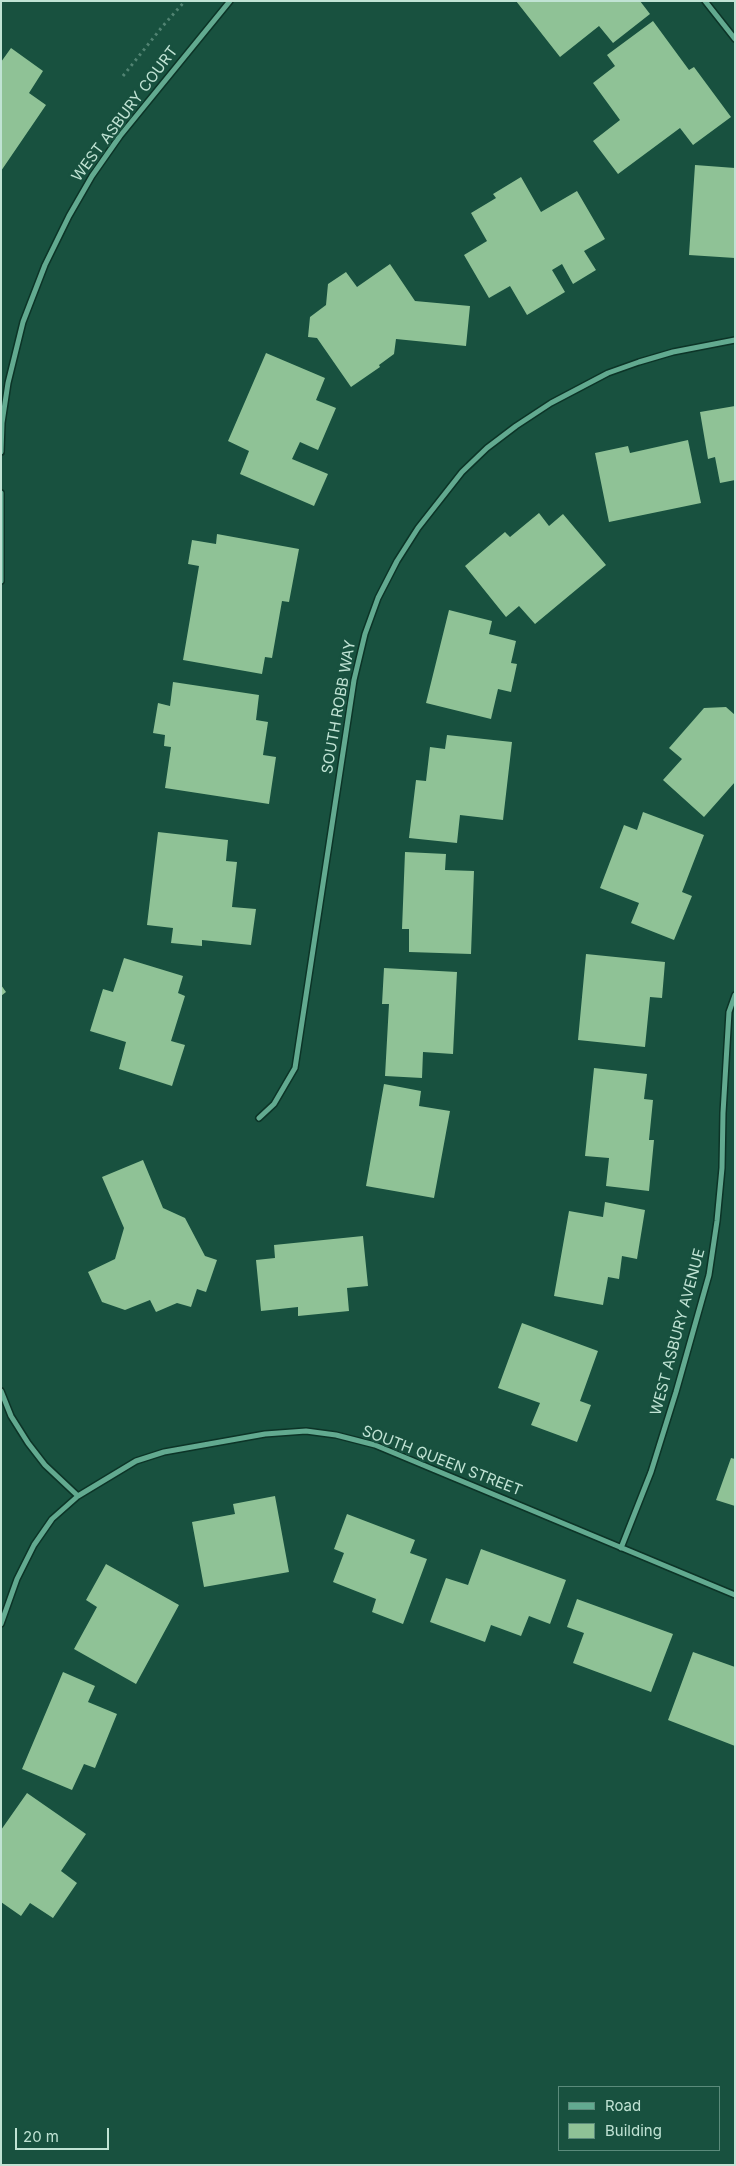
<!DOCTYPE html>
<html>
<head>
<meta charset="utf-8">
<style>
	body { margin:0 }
	#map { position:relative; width:736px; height:2166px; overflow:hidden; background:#18513f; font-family:Inter,sans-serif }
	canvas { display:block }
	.frame { position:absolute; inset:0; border:2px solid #c0e3d4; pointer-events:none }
	.legend { position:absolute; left:558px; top:2086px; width:162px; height:65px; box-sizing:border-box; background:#18513f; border:1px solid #5b8b7b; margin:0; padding:6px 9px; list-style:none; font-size:15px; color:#c0e3d4 }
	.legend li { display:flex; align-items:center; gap:10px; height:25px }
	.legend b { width:25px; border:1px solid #5b8b7b }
	.scale { position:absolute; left:15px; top:2128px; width:94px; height:22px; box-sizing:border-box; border:2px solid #c0e3d4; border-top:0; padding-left:6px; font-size:15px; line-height:18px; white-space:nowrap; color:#c0e3d4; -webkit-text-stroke:4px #18513f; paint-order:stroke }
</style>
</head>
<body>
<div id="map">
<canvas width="736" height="2166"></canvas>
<div class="frame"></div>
<ul class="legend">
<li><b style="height:6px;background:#62aa90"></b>Road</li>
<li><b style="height:14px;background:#8fc296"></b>Building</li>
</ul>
<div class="scale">20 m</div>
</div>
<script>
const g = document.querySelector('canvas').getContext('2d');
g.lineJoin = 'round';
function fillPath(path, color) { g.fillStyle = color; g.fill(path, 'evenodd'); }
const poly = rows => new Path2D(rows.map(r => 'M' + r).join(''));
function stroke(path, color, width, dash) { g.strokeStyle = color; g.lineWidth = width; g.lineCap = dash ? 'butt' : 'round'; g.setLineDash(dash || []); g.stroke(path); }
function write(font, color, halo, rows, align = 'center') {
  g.font = font + ' Inter,sans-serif'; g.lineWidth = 5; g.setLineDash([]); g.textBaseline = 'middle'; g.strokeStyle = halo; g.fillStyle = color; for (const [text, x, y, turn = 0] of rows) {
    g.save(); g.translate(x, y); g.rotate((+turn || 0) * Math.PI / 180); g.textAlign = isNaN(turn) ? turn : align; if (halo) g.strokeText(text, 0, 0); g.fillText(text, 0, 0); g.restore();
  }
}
const building = poly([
	[516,1,640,1,650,14,613,43,599,26,560,57],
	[653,21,689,70,694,67,731,117,693,145,680,128,618,174,593,141,620,120,593,83,615,66,607,55],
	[11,48,43,71,29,93,46,105,1,171,1,62],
	[695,165,735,168,735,258,689,255],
	[521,177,541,212,577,191,605,239,584,251,596,270,573,284,562,264,552,270,565,292,527,315,510,286,489,298,464,255,487,241,471,213,496,198,493,194],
	[390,264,415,301,470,306,466,346,396,339,394,354,379,365,380,367,351,387,317,338,308,337,310,317,326,305,328,284,346,272,357,287],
	[266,353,325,378,316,400,336,408,318,450,300,442,292,459,328,474,314,506,240,474,249,451,228,441],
	[735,406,735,480,720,483,715,457,708,459,700,412],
	[688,440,701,503,609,522,595,453,628,446,630,453],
	[539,513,549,526,563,514,606,565,535,624,519,606,506,617,465,566,505,532,510,537],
	[217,534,299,549,289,602,282,601,272,658,265,657,262,674,183,660,199,566,188,564,192,540,216,544],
	[449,610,492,621,489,634,516,641,511,663,517,664,511,692,498,689,491,719,426,703],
	[173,682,259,695,256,720,268,722,263,755,276,757,269,804,165,788,171,747,164,746,165,735,153,733,158,703,170,706],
	[726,707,735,715,735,782,704,817,663,780,682,759,669,748,704,708],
	[447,735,512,742,503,820,460,815,457,843,409,838,416,780,426,781,430,747,445,749],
	[643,812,704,835,682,892,692,896,674,940,631,923,639,903,600,888,624,825,637,830],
	[158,832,228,840,226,861,237,862,232,907,256,909,251,945,202,940,202,946,171,943,173,928,147,925],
	[405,852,446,854,445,870,474,871,471,954,409,952,409,929,402,929],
	[586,954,665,962,662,998,650,997,645,1047,578,1040],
	[124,958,183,976,178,993,185,996,171,1041,185,1045,172,1086,119,1069,126,1042,90,1031,103,989,113,992],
	[384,968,457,972,453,1054,423,1052,422,1078,385,1076,389,1004,382,1004],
	[1,985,6,992,1,996],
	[594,1068,647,1074,644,1099,653,1100,649,1140,654,1140,649,1191,606,1186,609,1158,585,1156],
	[384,1084,421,1091,419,1106,450,1111,434,1198,366,1186],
	[143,1160,163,1208,185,1218,205,1256,217,1260,206,1292,197,1289,191,1307,177,1303,156,1312,150,1300,125,1310,102,1302,88,1272,115,1259,124,1228,102,1177],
	[605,1202,645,1210,637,1259,622,1256,619,1279,608,1277,603,1305,554,1296,569,1211,603,1217],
	[363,1236,368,1286,347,1288,349,1311,298,1316,298,1307,261,1311,256,1260,275,1258,274,1245],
	[522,1323,598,1351,580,1401,591,1405,577,1442,531,1425,540,1403,498,1388],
	[731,1458,735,1459,735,1506,716,1500],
	[275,1496,289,1572,204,1587,192,1522,235,1514,233,1504],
	[347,1514,415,1540,410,1553,427,1559,403,1624,372,1612,376,1599,333,1582,344,1553,334,1549],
	[481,1549,566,1580,550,1624,529,1616,521,1636,491,1625,485,1642,430,1622,446,1578,468,1585],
	[106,1564,179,1605,136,1684,74,1649,97,1607,86,1600],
	[577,1599,673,1634,651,1692,573,1663,584,1633,567,1627],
	[693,1652,735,1667,735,1746,668,1720],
	[63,1672,95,1686,88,1702,117,1714,95,1768,84,1764,72,1790,22,1769],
	[27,1793,86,1834,61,1871,77,1883,53,1918,30,1903,21,1916,1,1902,1,1830]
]);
const path = poly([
	[123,76,162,27,185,1]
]);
const minor = poly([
	[705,1,735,39],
	[1,452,2,423,8,383,23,322,45,265,69,216,92,176,120,136,230,1],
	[1,493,1,581],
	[259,1118,274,1104,295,1068,354,680,365,634,378,598,397,561,418,528,462,472,487,448,516,426,551,403,608,373,639,362,673,352,735,340],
	[1,1391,11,1416,28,1443,45,1465,78,1496],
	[621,1548,651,1472,676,1392,709,1275,717,1221,722,1168,723,1113,729,1012,735,995],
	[1,1624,17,1579,34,1545,52,1519,78,1496,136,1461,164,1452,265,1434,306,1431,336,1435,375,1445,735,1595]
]);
const streetNames = [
	["WEST ASBURY COURT",125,114,-53],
	["SOUTH ROBB WAY",339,707,-80],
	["WEST ASBURY AVENUE",678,1332,-75],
	["SOUTH QUEEN STREET",442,1461,21]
];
fillPath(building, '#8fc296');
stroke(minor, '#0c3427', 8);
stroke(path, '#518372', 3, [2.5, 4]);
stroke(minor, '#62aa90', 5);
write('15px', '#c0e3d4', '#18513f', streetNames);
</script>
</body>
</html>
